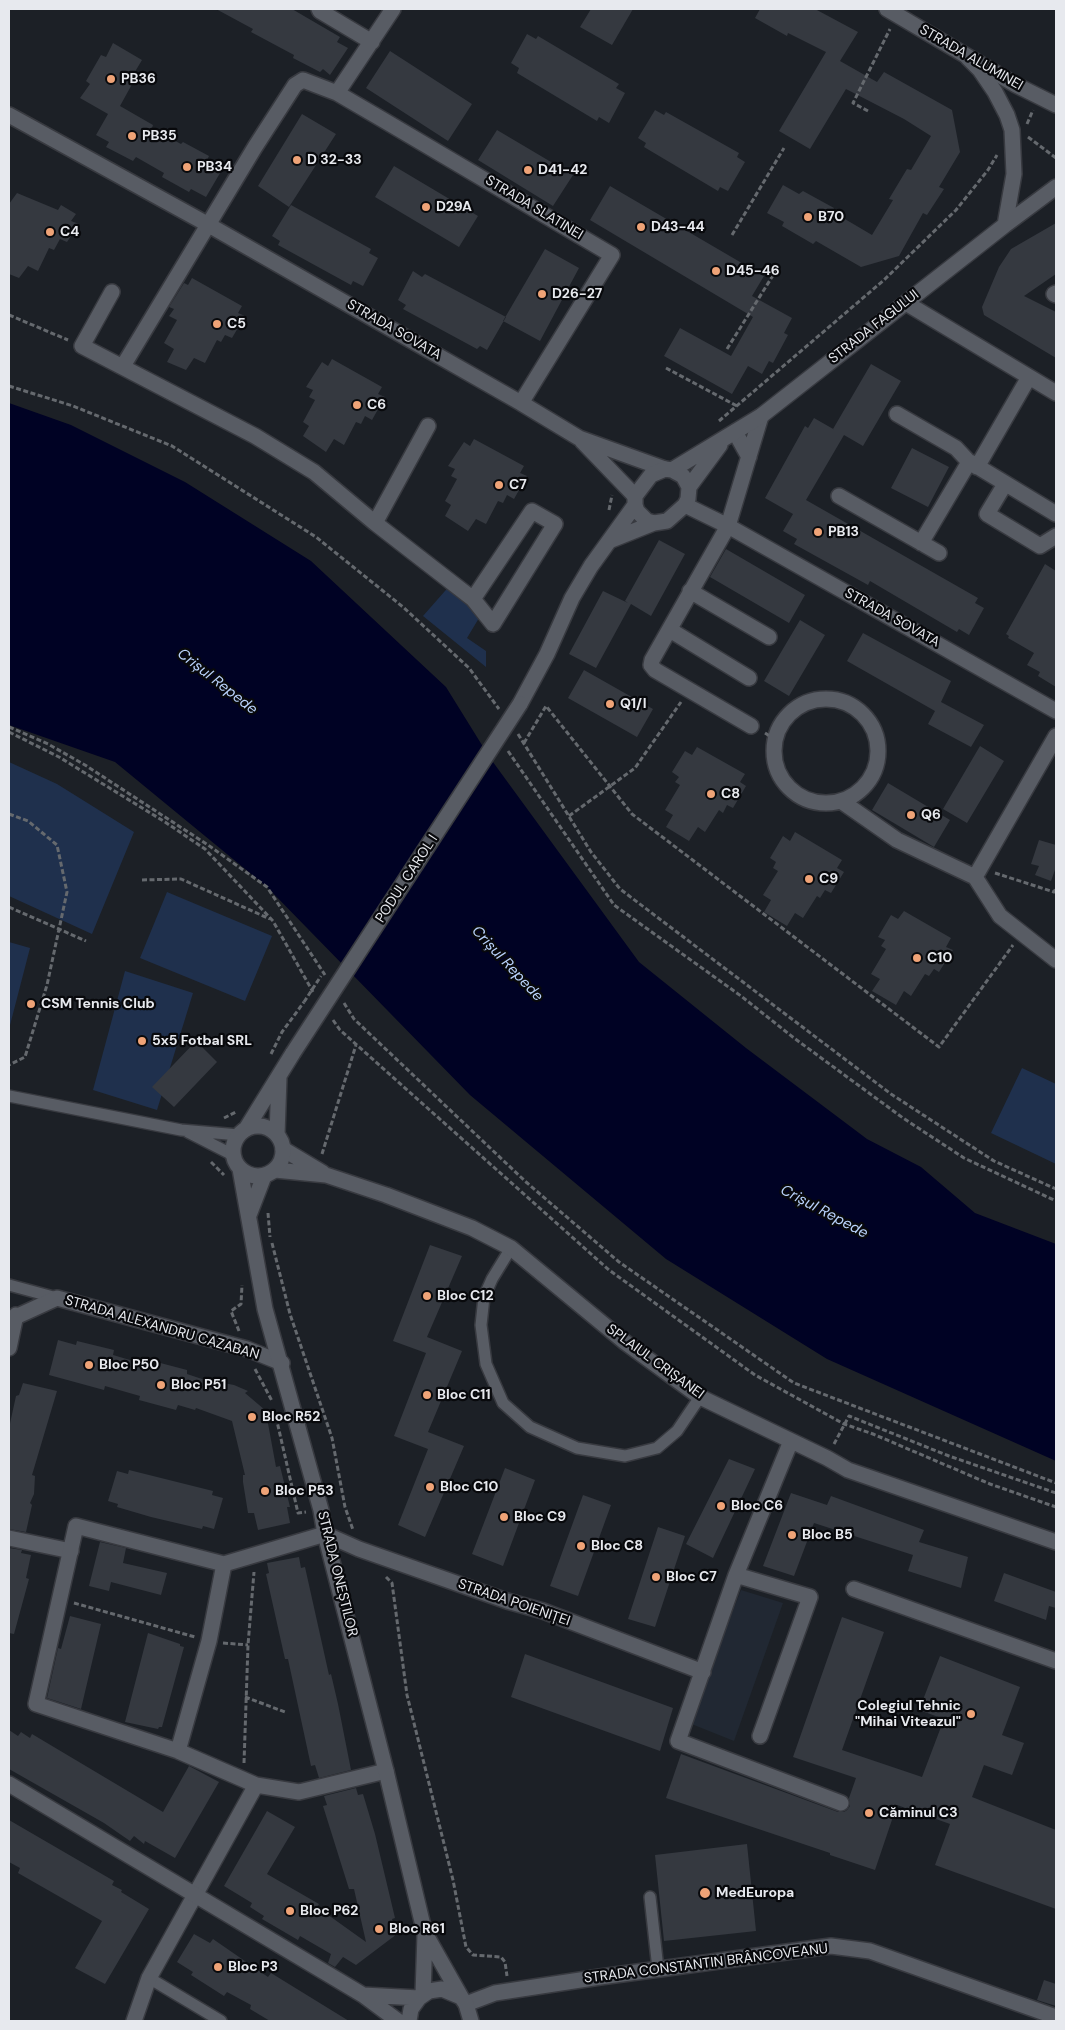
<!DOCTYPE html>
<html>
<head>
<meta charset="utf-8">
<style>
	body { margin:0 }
	#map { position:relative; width:1065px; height:2030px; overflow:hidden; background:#1c2026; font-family:"DM Sans",sans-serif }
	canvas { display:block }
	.frame { position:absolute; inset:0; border:10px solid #e7e9ee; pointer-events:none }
</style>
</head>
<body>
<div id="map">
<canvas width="1065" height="2030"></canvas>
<div class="frame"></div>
</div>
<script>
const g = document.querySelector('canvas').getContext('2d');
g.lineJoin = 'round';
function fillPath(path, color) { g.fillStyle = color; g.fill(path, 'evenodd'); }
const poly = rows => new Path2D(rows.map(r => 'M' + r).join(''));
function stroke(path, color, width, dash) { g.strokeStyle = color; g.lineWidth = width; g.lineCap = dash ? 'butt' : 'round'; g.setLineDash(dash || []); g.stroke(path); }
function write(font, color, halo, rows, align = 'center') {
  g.font = font + ' "DM Sans",sans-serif'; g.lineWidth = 4.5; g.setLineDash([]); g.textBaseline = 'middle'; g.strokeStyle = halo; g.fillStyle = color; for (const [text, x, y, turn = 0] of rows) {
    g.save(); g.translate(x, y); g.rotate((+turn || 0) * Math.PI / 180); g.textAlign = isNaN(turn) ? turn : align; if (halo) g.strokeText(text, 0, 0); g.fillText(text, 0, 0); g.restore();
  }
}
const built = poly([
	[741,1590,783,1603,734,1741,689,1723]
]);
const green = poly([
	[452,583,482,613,467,638,486,651,486,667,423,616],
	[9,762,57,784,134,832,92,934,9,896],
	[167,892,272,936,245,1001,140,958],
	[9,942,30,948,9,1029],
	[125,971,193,993,157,1110,93,1090],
	[1022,1068,1056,1084,1056,1164,991,1133]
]);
const water = poly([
	[9,403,71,425,185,482,311,561,446,687,490,758,639,962,746,1048,867,1139,921,1167,975,1213,1056,1244,1056,1461,827,1359,666,1259,470,1095,267,887,115,762,9,725]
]);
const building = poly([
	[216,9,292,9,340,37,337,42,348,48,330,75,323,69,320,72,293,58,294,55,251,32,253,29],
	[591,9,633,9,612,45,580,27],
	[760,9,815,9,858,32,840,61,877,82,884,72,952,110,960,152,939,187,944,189,927,215,923,213,899,256,861,267,816,241,813,244,782,226,784,222,767,213,783,185,799,194,803,191,834,208,833,212,872,235,893,200,889,199,907,169,911,170,931,136,904,119,846,89,810,149,779,131,826,52,788,33,787,36,755,18],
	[527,34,536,39,538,36,619,84,616,88,625,93,609,123,599,117,597,121,517,73,519,68,511,63],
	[113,43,142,60,133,75,136,77,120,106,153,125,152,128,166,136,181,144,183,142,209,156,207,160,223,168,206,197,191,189,189,192,162,177,164,173,136,157,133,161,106,147,109,142,96,135,108,114,80,98,90,84,86,81,101,55,106,57],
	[390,51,472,104,448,141,366,88],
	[655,110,664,115,666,112,739,153,737,157,745,162,728,191,720,187,718,191,644,147,646,143,638,138],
	[302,114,336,134,289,207,258,186],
	[497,130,573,175,553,206,478,160],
	[394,166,478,216,459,247,375,197],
	[610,186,764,276,752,296,792,318,784,333,788,335,773,363,769,361,762,374,748,366,732,394,664,356,680,328,731,356,753,317,590,220],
	[17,193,58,210,61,205,76,214,71,221,79,224,67,242,60,239,54,250,49,248,38,271,28,266,19,278,9,274,9,204],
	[291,205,371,249,369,253,378,258,363,286,353,281,351,285,278,245,280,241,272,236],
	[1056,223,1056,274,1024,296,1056,312,1056,358,984,315,982,307,999,267,1011,249],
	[545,249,579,268,540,341,503,321],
	[413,271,422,277,425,274,506,317,487,350,480,346,477,349,403,309,406,305,398,300],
	[192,278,242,306,238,313,245,316,232,338,225,335,221,342,217,340,205,363,194,358,186,370,167,362,174,349,164,343,177,320,169,316,174,309,169,307,184,283,188,285],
	[332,359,382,387,378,394,385,397,372,420,365,416,361,424,356,422,344,445,334,439,326,452,303,436,309,426,303,422,315,400,309,397,313,390,306,387,322,362,328,366],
	[871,364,901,381,863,446,844,435,806,500,978,598,975,603,984,608,969,635,959,629,957,632,870,581,868,585,794,544,797,539,783,531,793,514,765,498,805,426,808,428,814,418,835,430,833,429],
	[474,439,524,466,520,473,527,476,514,499,507,495,503,503,498,501,486,524,476,519,468,531,445,516,451,505,445,501,457,479,451,476,455,469,448,466,464,442,470,446],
	[912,448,949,467,928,507,891,488],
	[659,540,685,554,651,616,631,604,596,668,569,654,603,591,628,603,625,601],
	[726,549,805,595,789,623,710,577],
	[1045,564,1056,571,1056,687,1038,676,1040,672,1027,665,1034,653,1008,638,1009,636,1006,634],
	[800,620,825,635,789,696,764,681],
	[863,633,951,681,941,702,984,725,971,747,928,724,935,711,847,661],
	[584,670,653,709,637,737,568,698],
	[980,746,1004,761,967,823,943,809],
	[697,747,745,774,740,782,746,786,733,808,727,805,723,813,719,810,705,832,698,827,689,841,666,827,673,815,665,810,680,785,675,782,679,777,672,772,685,751,692,755],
	[888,783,950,820,934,847,872,810],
	[795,832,842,860,837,868,844,872,831,893,825,890,820,898,817,896,803,918,795,913,787,926,764,912,771,900,763,895,778,871,773,868,776,862,770,858,783,836,790,841],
	[1039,840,1056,845,1056,867,1051,881,1035,875,1039,866,1031,864],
	[904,911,951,938,946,947,953,950,939,972,934,969,929,976,925,974,911,996,904,991,896,1005,872,991,880,979,871,974,886,949,881,946,885,940,878,937,891,915,898,919],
	[196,1041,217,1062,174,1107,152,1087],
	[430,1245,462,1256,427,1337,462,1351,428,1432,464,1446,425,1537,398,1525,428,1449,394,1436,426,1353,393,1341],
	[58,1340,76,1345,77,1341,114,1350,113,1355,147,1365,149,1360,187,1370,187,1374,202,1379,234,1385,248,1391,245,1393,265,1410,267,1418,276,1467,280,1466,290,1507,287,1507,290,1523,258,1530,254,1513,248,1513,243,1482,243,1475,245,1475,232,1421,196,1408,195,1410,178,1405,176,1410,139,1400,140,1396,105,1386,104,1390,49,1375],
	[23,1383,57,1391,32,1475,35,1476,34,1494,30,1503,32,1505,26,1532,9,1529,9,1428,16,1396,19,1395],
	[729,1459,755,1469,713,1558,686,1544],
	[505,1468,535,1480,503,1566,472,1554],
	[129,1470,213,1491,212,1495,223,1498,214,1529,203,1526,202,1529,151,1517,117,1507,118,1504,108,1501,117,1471,128,1474],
	[791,1493,827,1505,831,1496,924,1530,919,1542,968,1557,961,1588,908,1571,913,1555,814,1523,794,1576,763,1566],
	[583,1495,611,1505,578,1596,550,1586],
	[658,1527,685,1536,655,1627,628,1619],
	[100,1542,126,1548,123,1563,167,1573,161,1595,111,1582,109,1591,89,1586],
	[9,1548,22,1550,21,1553,31,1555,26,1578,29,1579,14,1634,9,1633],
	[299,1557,301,1568,305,1567,329,1675,331,1674,338,1704,351,1770,319,1778,315,1765,311,1766,288,1659,285,1659,266,1574,269,1573,267,1563],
	[1004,1573,1056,1592,1056,1608,1049,1606,1046,1620,994,1601],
	[70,1616,101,1624,81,1709,47,1698,58,1648,61,1649],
	[842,1617,884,1632,842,1750,922,1777,944,1719,919,1710,940,1656,1020,1687,1002,1735,1024,1743,1012,1775,984,1765,972,1797,1056,1830,1056,1909,935,1865,950,1824,897,1805,875,1870,830,1855,830,1853,666,1798,681,1754,838,1812,844,1812,847,1810,850,1806,849,1798,856,1778,793,1757],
	[148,1633,180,1644,180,1646,184,1647,162,1727,159,1727,158,1729,125,1722],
	[525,1654,673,1708,660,1751,511,1697],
	[9,1730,18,1736,21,1732,30,1738,32,1734,163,1812,189,1766,219,1782,175,1858,145,1841,144,1844,134,1836,130,1841,104,1823,9,1769],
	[356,1788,358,1795,363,1794,375,1834,395,1918,392,1919,397,1934,356,1965,343,1957,335,1967,328,1963,331,1954,300,1936,298,1940,262,1919,264,1916,250,1907,252,1903,224,1886,267,1811,295,1827,267,1874,319,1904,317,1907,366,1942,354,1889,349,1889,323,1806,327,1805,324,1796],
	[9,1820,114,1881,112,1885,122,1890,121,1892,149,1909,105,1984,75,1968,102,1921,18,1873,20,1868,9,1862],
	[747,1844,756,1931,664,1941,655,1855],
	[194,1934,210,1943,213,1939,268,1977,271,1973,349,2021,270,2021,250,2009,251,2005,227,1992,224,1996,191,1975,193,1972,177,1962],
	[1044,1980,1056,1984,1056,2006,1037,2000]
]);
const path = poly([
	[868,111,853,103,890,29],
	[1027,124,1033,110],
	[1028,137,1056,158],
	[732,235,784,148],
	[9,315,68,340],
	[727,349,777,269],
	[666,368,737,406],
	[9,386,73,406,172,446,316,537,403,607,469,668,499,709],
	[719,421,884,280,956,210,988,170,997,155],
	[609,510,612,495],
	[9,727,48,744,85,765,208,845,267,887,325,975],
	[9,732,59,757,165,822,205,849,273,921,313,992],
	[765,733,776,740],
	[518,734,591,852,620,889,891,1094,994,1161,1056,1189],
	[524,743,546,706,632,814,939,1047,1013,945],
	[508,751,614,905,741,996,794,1038,903,1118,964,1158,1056,1201],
	[9,814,28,821,57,845,67,892,47,985,25,1057,9,1065],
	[569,816,635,768,681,702],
	[995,873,1054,892,1056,888],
	[142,880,181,879,270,919],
	[9,907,86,941],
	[344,1003,354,1019,526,1182,619,1262,794,1383,1056,1483],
	[333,1020,340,1030,609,1270,755,1375,844,1424,873,1434,990,1484,1056,1507],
	[271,1054,282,1032,304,1002],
	[224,1118,236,1112],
	[322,1154,356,1045],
	[211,1162,224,1175],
	[268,1213,270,1237],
	[272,1243,290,1314,332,1438,345,1507,353,1530],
	[239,1331,231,1311,241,1304,242,1285],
	[255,1369,272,1401],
	[276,1417,298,1513,306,1512],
	[834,1444,849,1416,949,1456,1056,1493],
	[386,1577,392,1583,407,1695,453,1880,466,1947,473,1955,501,1957,505,1962,507,1976],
	[74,1603,195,1637],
	[223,1643,248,1645],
	[245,1697,285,1712],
	[244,1763,248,1645,254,1572]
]);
const service = poly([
	[9,1096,181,1130,239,1135],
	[188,1132,233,1155],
	[511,1248,492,1279,484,1297,481,1325,486,1364,503,1403,530,1427,577,1448,625,1456,657,1448,677,1431,700,1397],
	[9,1285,57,1298],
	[650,1897,658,1969],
	[149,1978,221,2021]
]);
const pedestrian = poly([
	[9,1538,71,1551]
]);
const minor = poly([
	[319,9,320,11,372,42],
	[887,9,1016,85,1056,105],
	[337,93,393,9],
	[9,115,207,224,521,403,579,438,665,469],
	[112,292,82,346,255,436,314,472,375,523,473,599,532,511,555,524,493,624,473,599],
	[1056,293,1054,294,1056,295],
	[906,303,1056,393],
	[123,366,255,147,295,85,303,80,337,93,385,121,612,255,521,403],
	[897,414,956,448,969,462,921,543],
	[735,432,749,457],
	[582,441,635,496],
	[970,462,1056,514],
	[977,467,1029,377],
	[1005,484,987,514,1040,546,1056,536],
	[839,496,939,553],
	[685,505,728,526,1056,711],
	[375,523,428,426],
	[690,591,769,637],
	[670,630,749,678],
	'774 751a52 52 0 1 1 104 0a52 52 0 1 1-104 0Z',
	[751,726,655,670,651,665,652,660,728,526,761,416],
	[841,801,897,840,975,877,1000,916,1056,960],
	[975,877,1056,736],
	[283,1149,323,1173],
	[275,1170,326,1175,386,1195,472,1228,511,1248,626,1343,700,1397,827,1458,848,1470,1056,1542],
	[9,1320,57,1298,247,1349,282,1363],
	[9,1348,16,1315],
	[791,1441,736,1575,678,1741,841,1803],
	[736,1575,810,1597,760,1736],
	[854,1589,1056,1661],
	[178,1751,209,1641,224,1564],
	[386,1771,299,1792,256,1785,178,1751,36,1704,76,1526,224,1564,325,1534,359,1549,507,1601,543,1611,703,1672],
	[466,2004,495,1993,600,1977,831,1946,870,1951,1056,2017],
	[134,2021,149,1978,256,1785]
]);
const tertiary = poly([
	[968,58,980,70,995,92,1007,115,1012,130,1014,174,1005,225],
	[665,469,672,470,683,476,689,487,688,499,685,505,667,521,654,523,647,521,637,511,635,505,635,496,651,475,665,469],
	[672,470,761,416,1005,225,1056,187],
	[689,487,720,445],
	[609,541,654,523],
	[520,704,547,654,572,598,591,566,635,505],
	'233 1151a25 25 0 1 1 50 0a25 25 0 1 1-50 0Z',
	[246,1129,293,1053],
	[277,1135,279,1077],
	[240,1169,265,1309,321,1510,325,1534,386,1771,425,1934,423,1994],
	[249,1215,264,1176],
	[9,1784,363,1995,398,2021],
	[426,1935,461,1997],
	[363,1995,419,1998],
	[409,2021,411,2009,419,1998,429,1991,442,1989,461,1997,466,2004,471,2021]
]);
const pathBridge = poly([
	[304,1002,321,976]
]);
const tertiaryBridge = poly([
	[293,1053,520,704]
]);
const markers = [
	[111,79,5,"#efa377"],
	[132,136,5,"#efa377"],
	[297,160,5,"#efa377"],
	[187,167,5,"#efa377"],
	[528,170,5,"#efa377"],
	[426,207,5,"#efa377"],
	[808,217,5,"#efa377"],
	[641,227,5,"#efa377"],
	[50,232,5,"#efa377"],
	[716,271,5,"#efa377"],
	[542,294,5,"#efa377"],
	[217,324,5,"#efa377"],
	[357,405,5,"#efa377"],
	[499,485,5,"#efa377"],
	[818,532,5,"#efa377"],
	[610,704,5,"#efa377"],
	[711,794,5,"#efa377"],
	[911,815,5,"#efa377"],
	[809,879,5,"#efa377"],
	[917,958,5,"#efa377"],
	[31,1004,5,"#efa377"],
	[142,1041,5,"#efa377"],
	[427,1296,5,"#efa377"],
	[89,1365,5,"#efa377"],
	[161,1385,5,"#efa377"],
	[427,1395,5,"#efa377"],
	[252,1417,5,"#efa377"],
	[430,1487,5,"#efa377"],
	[265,1491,5,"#efa377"],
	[721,1506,5,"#efa377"],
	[504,1517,5,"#efa377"],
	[792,1535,5,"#efa377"],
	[581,1546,5,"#efa377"],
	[656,1577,5,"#efa377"],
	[971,1714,5,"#efa377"],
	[869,1813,5,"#efa377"],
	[705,1893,6,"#efa377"],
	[290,1911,5,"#efa377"],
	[379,1929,5,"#efa377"],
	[218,1967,5,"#efa377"]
];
const streetNames = [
	["STRADA ALUMINEI",971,58,30],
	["STRADA SLATINEI",534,208,31],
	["STRADA FAGULUI",874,327,-38],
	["STRADA SOVATA",394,330,30],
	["STRADA SOVATA",892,618,29],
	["PODUL CAROL I",407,879,-57],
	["STRADA ALEXANDRU CAZABAN",162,1328,16],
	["SPLAIUL CRIȘANEI",655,1362,36],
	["STRADA ONEȘTILOR",337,1574,76],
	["STRADA POIENIȚEI",514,1603,19],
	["STRADA CONSTANTIN BRÂNCOVEANU",706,1964,-7]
];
const poiNames = [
	["PB36",121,79],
	["PB35",142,136],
	["D 32-33",307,160],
	["PB34",197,167],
	["D41-42",538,170],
	["D29A",436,207],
	["B70",818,217],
	["D43-44",651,227],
	["C4",60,232],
	["D45-46",726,271],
	["D26-27",552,294],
	["C5",227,324],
	["C6",367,405],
	["C7",509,485],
	["PB13",828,532],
	["Q1/I",620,704],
	["C8",721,794],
	["Q6",921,815],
	["C9",819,879],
	["C10",927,958],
	["CSM Tennis Club",41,1004],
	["5x5 Fotbal SRL",152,1041],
	["Bloc C12",437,1296],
	["Bloc P50",99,1365],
	["Bloc P51",171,1385],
	["Bloc C11",437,1395],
	["Bloc R52",262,1417],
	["Bloc C10",440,1487],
	["Bloc P53",275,1491],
	["Bloc C6",731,1506],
	["Bloc C9",514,1517],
	["Bloc B5",802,1535],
	["Bloc C8",591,1546],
	["Bloc C7",666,1577],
	["Colegiul Tehnic",961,1706,"right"],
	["\"Mihai Viteazul\"",961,1722,"right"],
	["Căminul C3",879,1813],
	["MedEuropa",716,1893],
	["Bloc P62",300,1911],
	["Bloc R61",389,1929],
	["Bloc P3",228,1967]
];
const waterNames = [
	["Crișul Repede",217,682,38],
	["Crișul Repede",507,964,47],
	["Crișul Repede",824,1212,28]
];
fillPath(built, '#212833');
fillPath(green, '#1f304d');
fillPath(water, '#000224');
fillPath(building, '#353940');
stroke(service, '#383a40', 14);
stroke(pedestrian, '#383a40', 18);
stroke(minor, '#383a40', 18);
stroke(tertiary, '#383a40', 18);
stroke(path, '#65696e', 3, [5, 2.5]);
stroke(service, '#585c64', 11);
stroke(pedestrian, '#585c64', 15);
stroke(minor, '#585c64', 15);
stroke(tertiary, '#585c64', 15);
stroke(tertiaryBridge, '#383a40', 18, []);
stroke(pathBridge, '#65696e', 3, [5, 2.5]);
stroke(tertiaryBridge, '#585c64', 15);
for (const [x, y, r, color] of markers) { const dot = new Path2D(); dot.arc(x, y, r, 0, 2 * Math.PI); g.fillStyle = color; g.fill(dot); stroke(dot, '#08090c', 2); }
write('14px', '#e7e9ee', '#08090c', streetNames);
write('bold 14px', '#e7e9ee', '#08090c', poiNames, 'left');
write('italic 15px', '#b9d2fb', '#08090c', waterNames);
</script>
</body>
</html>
